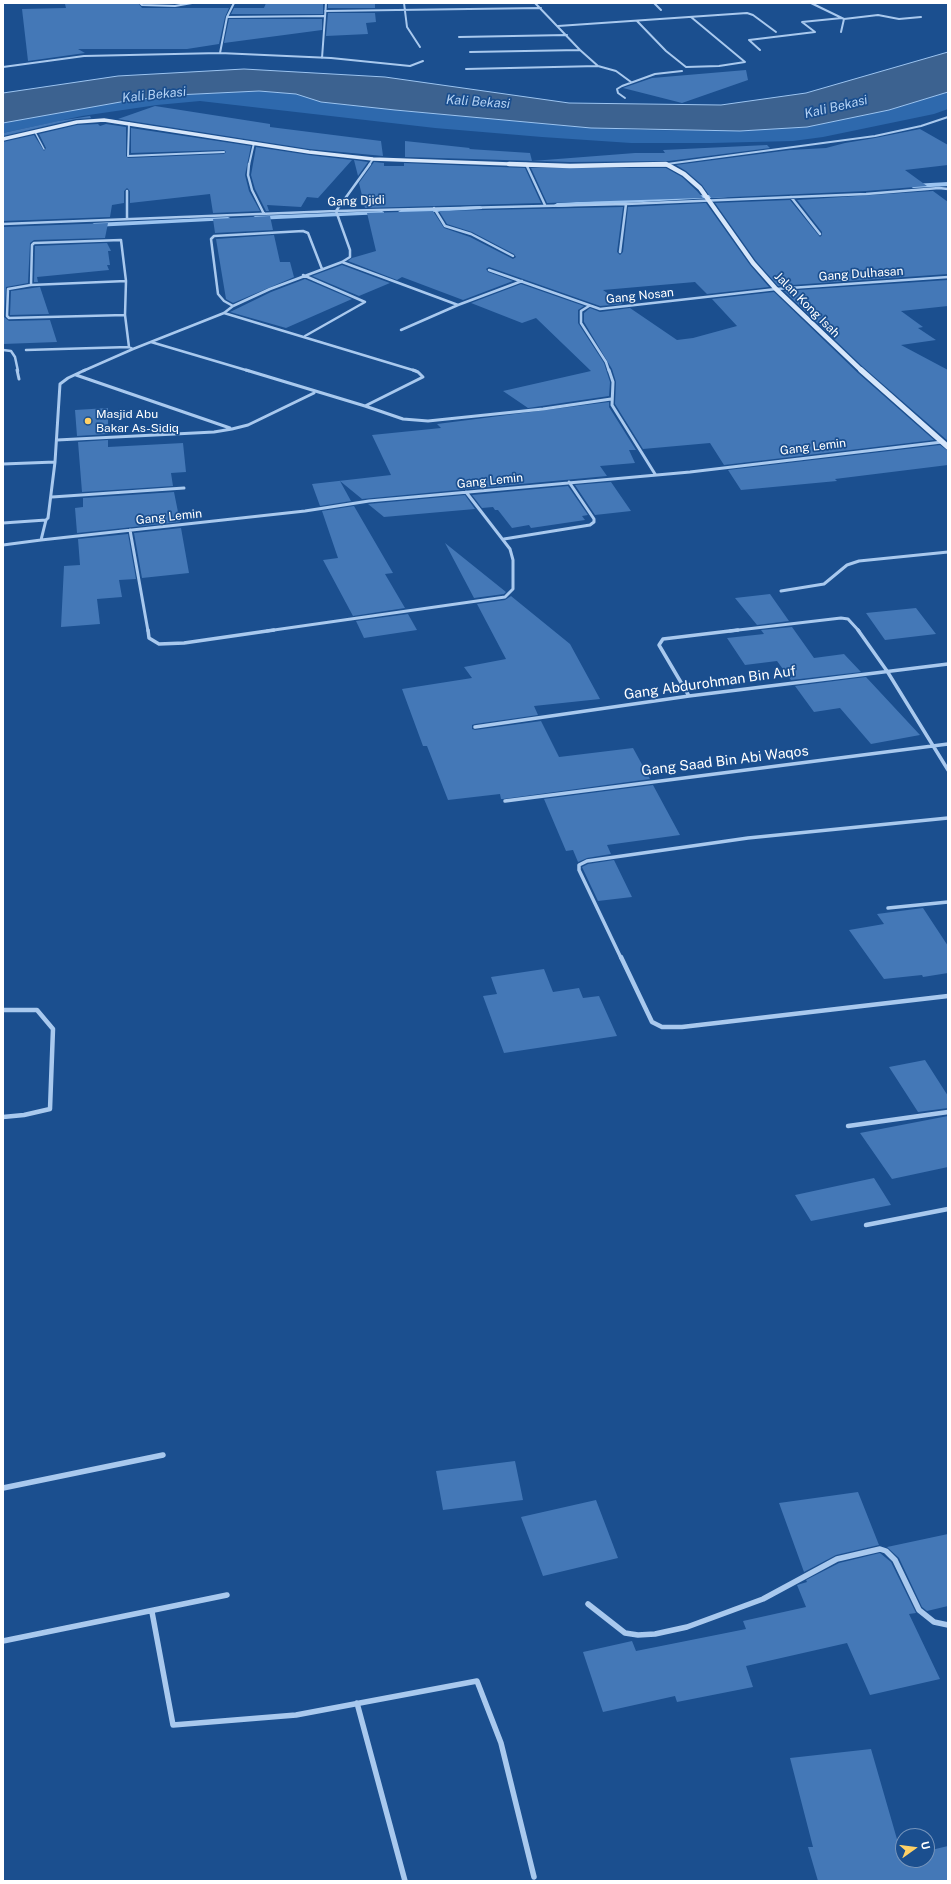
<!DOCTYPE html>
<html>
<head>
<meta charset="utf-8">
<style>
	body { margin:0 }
	#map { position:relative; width:951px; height:1884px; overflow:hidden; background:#1b4f8f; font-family:"Public Sans",sans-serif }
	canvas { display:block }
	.frame { position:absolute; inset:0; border:4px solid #fff; pointer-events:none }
	.north { position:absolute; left:895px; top:1828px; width:40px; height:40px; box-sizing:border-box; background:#1b4f8f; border:1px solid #7695bc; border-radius:50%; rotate:76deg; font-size:11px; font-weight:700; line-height:16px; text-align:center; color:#fff }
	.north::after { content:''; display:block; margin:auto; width:14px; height:18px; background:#ffd166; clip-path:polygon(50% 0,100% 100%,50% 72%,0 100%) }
</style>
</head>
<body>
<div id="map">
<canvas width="951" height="1884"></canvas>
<div class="frame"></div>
<div class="north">U</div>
</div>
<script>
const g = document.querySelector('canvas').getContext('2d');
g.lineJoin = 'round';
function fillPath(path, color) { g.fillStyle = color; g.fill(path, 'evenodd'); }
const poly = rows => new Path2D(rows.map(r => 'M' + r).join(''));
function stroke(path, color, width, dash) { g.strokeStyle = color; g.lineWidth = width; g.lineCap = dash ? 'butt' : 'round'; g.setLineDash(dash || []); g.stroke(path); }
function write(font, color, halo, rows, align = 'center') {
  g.font = font + ' "Public Sans",sans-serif'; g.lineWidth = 3.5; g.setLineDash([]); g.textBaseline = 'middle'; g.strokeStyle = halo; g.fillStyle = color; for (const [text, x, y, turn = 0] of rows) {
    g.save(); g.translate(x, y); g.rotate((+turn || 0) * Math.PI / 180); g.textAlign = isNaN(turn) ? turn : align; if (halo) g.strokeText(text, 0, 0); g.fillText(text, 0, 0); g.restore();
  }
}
const green = poly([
	[259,91,296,94,321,102,395,110,591,128,644,130,740,131,807,127,889,110,948,92,948,109,934,114,823,137,793,141,711,143,631,143,542,137,435,128,200,101,157,105,82,116,3,133,3,123,126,101,176,95]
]);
const water = poly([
	[948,52,948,92,889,110,807,127,740,131,591,128,395,110,321,102,296,94,259,91,176,95,126,101,3,123,3,93,118,76,244,69,385,77,569,103,721,105,806,93,948,52]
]);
const stream = poly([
	[948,182,948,186,913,188,910,186,913,184,948,182],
	[726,194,729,196,728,197,557,207,554,205,557,203,726,194],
	[480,206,482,207,482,209,401,214,398,212,401,210,480,206],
	[382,211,384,212,384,214,255,220,252,218,255,216,382,211],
	[228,217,230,218,230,220,94,227,91,225,94,223,228,217]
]);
const building = poly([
	[87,3,138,3,142,8,229,8,225,17,219,44,187,49,78,49,85,53,28,61,22,9,66,8,65,4],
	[266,3,323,4,323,14,231,14,234,8,264,8],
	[375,3,375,8,328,8,328,4],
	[328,13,375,13,376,22,366,23,368,34,326,36],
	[229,19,322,19,322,30,224,43],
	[746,70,748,80,682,103,623,88,652,78],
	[155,106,270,124,270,127,381,141,383,156,309,149,118,119],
	[90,116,91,118,76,119,3,136,3,133,58,121],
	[98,124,100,126,106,124,126,127,126,156,128,158,224,154,226,152,224,150,131,153,131,128,251,146,245,175,249,191,260,211,213,213,210,194,130,203,130,191,127,188,124,191,124,203,112,205,110,217,3,221,3,142,34,135,44,151,46,148,39,134,77,125],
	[920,129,948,145,948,165,905,170,927,186,866,191,711,198,702,185,686,171,676,165,790,150,826,148,845,143,875,138],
	[405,141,470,148,469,149,530,153,532,161,635,153,665,153,663,150,767,145,770,148,669,161,570,162,405,157],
	[256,147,309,155,352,160,318,198,307,197,301,207,267,205,269,211,266,211,255,189,251,175],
	[354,160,368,162,358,176],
	[374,162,384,163,384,166,404,166,404,163,525,168,541,203,365,208,359,183],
	[531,168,666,168,682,177,697,191,703,198,547,203],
	[933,191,948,202,948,274,778,286,756,261,715,203,790,200,820,237,822,235,822,232,797,200],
	[706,203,750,265,769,287,707,294,695,282,603,290,623,304,600,306,489,267,486,269,488,272,513,281,463,300,402,277,397,280,348,261,352,258,376,251,367,213,433,211,444,228,470,237,513,259,516,257,514,254,472,232,447,224,439,211,623,207,617,252,620,255,623,252,628,207],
	[270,216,273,230,215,233,213,219],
	[108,223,105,238,34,240,30,243,28,283,6,287,4,317,9,321,50,320,57,342,3,344,3,227],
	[274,235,280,262,290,262,294,277,299,275,233,303,226,299,216,239],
	[107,243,111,251,108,251,110,265,107,265,109,270,37,277,38,282,34,282,35,246],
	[342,265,390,283,359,296,312,276],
	[305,279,352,299,286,328,230,312,271,292],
	[948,280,948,306,901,311,923,327,918,328,936,340,901,345,948,370,948,441,862,366,784,291],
	[521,284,584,306,578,310,578,323,604,363,610,382,609,396,528,408,503,391,591,371,536,318,522,323,471,303],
	[40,287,49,314,10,315,11,291],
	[774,292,858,373,934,440,724,465,710,443,643,449,615,404,616,382,612,369,584,322,584,313,590,308,600,312,630,308,677,340,693,338,737,326,712,299],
	[609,402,609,407,636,450,629,450,635,463,600,466,607,476,362,499,340,481,351,501,320,506,312,484,391,475,372,435,441,428,437,424],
	[108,408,108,434,77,436,75,410],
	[108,440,108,447,183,443,186,472,171,473,173,486,82,492,78,442],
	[940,445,948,451,948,465,835,479,837,481,741,490,728,470],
	[611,482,631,511,595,515,575,485],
	[568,486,588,515,582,516,585,520,531,528,529,525,512,528,498,510,495,510,493,507,482,508,472,495],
	[174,492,180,522,77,533,75,508,83,507,83,498],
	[465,495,475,509,384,517,368,504],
	[354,506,393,573,385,574,405,608,353,616,323,560,338,558,322,511],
	[181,528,189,573,142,578,134,533],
	[128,534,136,579,119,580,122,597,97,599,100,624,61,627,64,566,80,565,78,539],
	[445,543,506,592,504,594,474,598],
	[770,594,789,621,757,625,735,598],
	[511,596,570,644,600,699,534,706,538,715,475,724,472,725,472,729,475,730,541,721,559,757,633,748,650,779,503,799,501,799,500,794,448,800,427,746,423,746,402,689,472,678,464,667,506,659,477,604,505,600],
	[916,608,936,634,885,640,866,613],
	[408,614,417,630,364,638,356,621],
	[792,627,814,658,844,654,861,672,791,680,777,661,745,665,727,638,764,634,761,630],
	[866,677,920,735,871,744,840,708,814,712,795,686],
	[653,785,680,835,607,845,611,854,587,858,578,862,573,850,566,851,544,799],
	[614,860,632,897,598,901,582,867,588,864],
	[923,908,948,946,948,973,923,977,922,975,884,979,849,930,884,924,877,914],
	[544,969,553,992,579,988,583,998,599,996,617,1036,504,1053,483,996,497,994,491,977],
	[925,1060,948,1096,948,1108,918,1112,889,1067],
	[948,1116,948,1167,892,1179,860,1133],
	[874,1178,891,1205,811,1221,795,1195],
	[515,1461,523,1500,443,1510,436,1471],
	[858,1492,879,1545,836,1555,804,1572,779,1503],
	[596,1500,618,1558,543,1576,521,1517],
	[948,1534,948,1606,927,1611,922,1607,899,1558,887,1547],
	[880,1553,891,1562,916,1613,909,1614,940,1679,870,1695,847,1643,746,1666,753,1687,677,1702,675,1696,603,1712,583,1652,632,1641,636,1651,746,1629,743,1621,806,1607,797,1585,807,1582,806,1580,839,1563],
	[871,1749,903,1860,927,1860,927,1851,948,1846,948,1881,818,1881,808,1847,813,1847,790,1758]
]);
const lane = poly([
	[35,132,44,149]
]);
const streetFar5 = poly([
	[140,3,142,5,175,6,192,3],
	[234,3,227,17,220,53,331,58,410,66,423,61],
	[404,3,407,27,420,47],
	[535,3,580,50,598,66,616,71,631,82],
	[654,3,661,10],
	[811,3,844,19,841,32],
	[325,11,541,8],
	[227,17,324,16],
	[844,19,878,15,899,19,921,17],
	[637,21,666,51,686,67,719,66,745,62,691,17],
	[558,26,747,13,753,15,776,32],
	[459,37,567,35],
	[760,50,749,40,815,32,802,22,842,18],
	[470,52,580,50],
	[322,58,326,3],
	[3,67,84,56,220,53],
	[466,69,598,66],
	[625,98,618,93,617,89,622,86,655,74,682,71],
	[129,123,128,156,224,152],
	[667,164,875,136,921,126,948,117],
	[249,165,254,143],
	[369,165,373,159]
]);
const streetFar4 = poly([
	[249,164,248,175,252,190,264,214],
	[526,164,545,205],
	[127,191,127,219],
	[791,197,820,234],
	[434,208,445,226,471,234,513,256],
	[3,224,336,211,626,204,866,194,939,188,948,189],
	[620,252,626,204],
	[342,262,458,305],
	[489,270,600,309,776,289,948,277],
	[303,275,365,302,305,336],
	[31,285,32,245,34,243,121,240,126,281,125,315,129,347,133,349],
	[233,306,224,301,218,294,211,239,214,236,303,231,308,233,322,269],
	[589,306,581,311,581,323,606,362,609,371],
	[224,313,416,371],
	[125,315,9,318,7,316,8,289,31,285,126,281],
	[401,330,458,305,522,281],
	[151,342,249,371],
	[3,350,11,351,15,357,18,371],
	[26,350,129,347],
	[83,371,133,349,224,313,233,306,270,289,342,262,350,257,350,250,336,211,370,164]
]);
const streetFar3 = poly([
	[17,370,19,379],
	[246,370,365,406,423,377,418,372,413,370],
	[609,370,613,382,612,405,655,474],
	[76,375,230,428],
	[365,406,403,419,428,421,543,409,611,399],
	[57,440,214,432,232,429,248,425,314,393],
	[3,464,55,462],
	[52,497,184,488],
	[3,523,46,520,48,518,55,462,60,384,68,378,85,370],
	[130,530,148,631],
	[504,539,590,525,594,522,594,519,569,482],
	[41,540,305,511,369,501,690,472,942,442],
	[3,545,41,540,46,520],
	[781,591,824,584,847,565,859,561,948,552],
	[267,631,505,597,513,589,513,560,510,549,466,492],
	[730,631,841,618,848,619,859,631]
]);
const streetFar2 = poly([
	[148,630,149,638,159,644,184,643,274,630],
	[858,630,887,671,948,770],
	[689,696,659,645,663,639,738,630],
	[475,727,689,696,948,664],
	[505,801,948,744],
	[888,908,948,902],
	[621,958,579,870,579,865,587,861,748,838,948,818]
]);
const streetFar1 = poly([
	[621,957,652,1022,662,1027,682,1027,948,996],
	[3,1010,37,1010,53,1029,50,1109,24,1115,3,1117],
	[848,1126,948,1112],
	[866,1225,948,1209]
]);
const street = poly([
	[3,1488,163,1455],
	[588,1604,625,1633,638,1635,655,1634,687,1627,763,1599,837,1559,880,1549,886,1551,895,1560,919,1610,934,1622,948,1625],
	[152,1612,173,1725,296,1715,477,1681,501,1743,534,1877],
	[3,1641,227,1595],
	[357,1703,405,1881]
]);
const secondaryFar2 = poly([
	[3,139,77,122,104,120,309,152,373,159,537,165],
	[627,165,667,165]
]);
const secondaryFar1 = poly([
	[509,164,570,166,666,164,684,174,700,188,753,263,776,289,862,371]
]);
const secondary = poly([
	[861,370,948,447]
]);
const markers = [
	[88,421,4,"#ffd166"]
];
const farStreetnames = [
	["Gang Djidi",356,201,-2],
	["Gang Dulhasan",861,274,-4],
	["Gang Nosan",640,296,-6],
	["Jalan Kong Isah",807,305,45],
	["Gang Lemin",813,447,-7],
	["Gang Lemin",490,481,-6],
	["Gang Lemin",169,517,-6]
];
const farPoinames = [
	["Masjid Abu",96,414],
	["Bakar As-Sidiq",96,428]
];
const farWaternames = [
	["Kali Bekasi",154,95,-6],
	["Kali Bekasi",478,102,4],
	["Kali Bekasi",836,107,-13]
];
const streetNames = [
	["Gang Abdurohman Bin Auf",710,683,-8],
	["Gang Saad Bin Abi Waqos",725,761,-7]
];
fillPath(green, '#2e69ad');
fillPath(water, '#3c6290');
stroke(water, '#9cc4f0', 1);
fillPath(stream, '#9cc4f0');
fillPath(building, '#4478b7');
stroke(lane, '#a9c9ee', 1.5);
stroke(streetFar5, '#a9c9ee', 2);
stroke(streetFar4, '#a9c9ee', 2.5);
stroke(streetFar3, '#a9c9ee', 3);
stroke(streetFar2, '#a9c9ee', 3.5);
stroke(streetFar1, '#a9c9ee', 4.5);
stroke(street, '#a9c9ee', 5.5);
stroke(secondaryFar2, '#d6e6fa', 3.5);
stroke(secondaryFar1, '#d6e6fa', 4.5);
stroke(secondary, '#d6e6fa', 5.5);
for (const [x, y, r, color] of markers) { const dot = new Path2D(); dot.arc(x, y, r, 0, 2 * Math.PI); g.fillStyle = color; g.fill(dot); stroke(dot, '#1b4f8f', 1.5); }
write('12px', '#fff', '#1b4f8f', farStreetnames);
write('12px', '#fff', '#1b4f8f', farPoinames, 'left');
write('italic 13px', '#b5d3f5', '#1b4f8f', farWaternames);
write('14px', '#fff', '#1b4f8f', streetNames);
</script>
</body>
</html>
